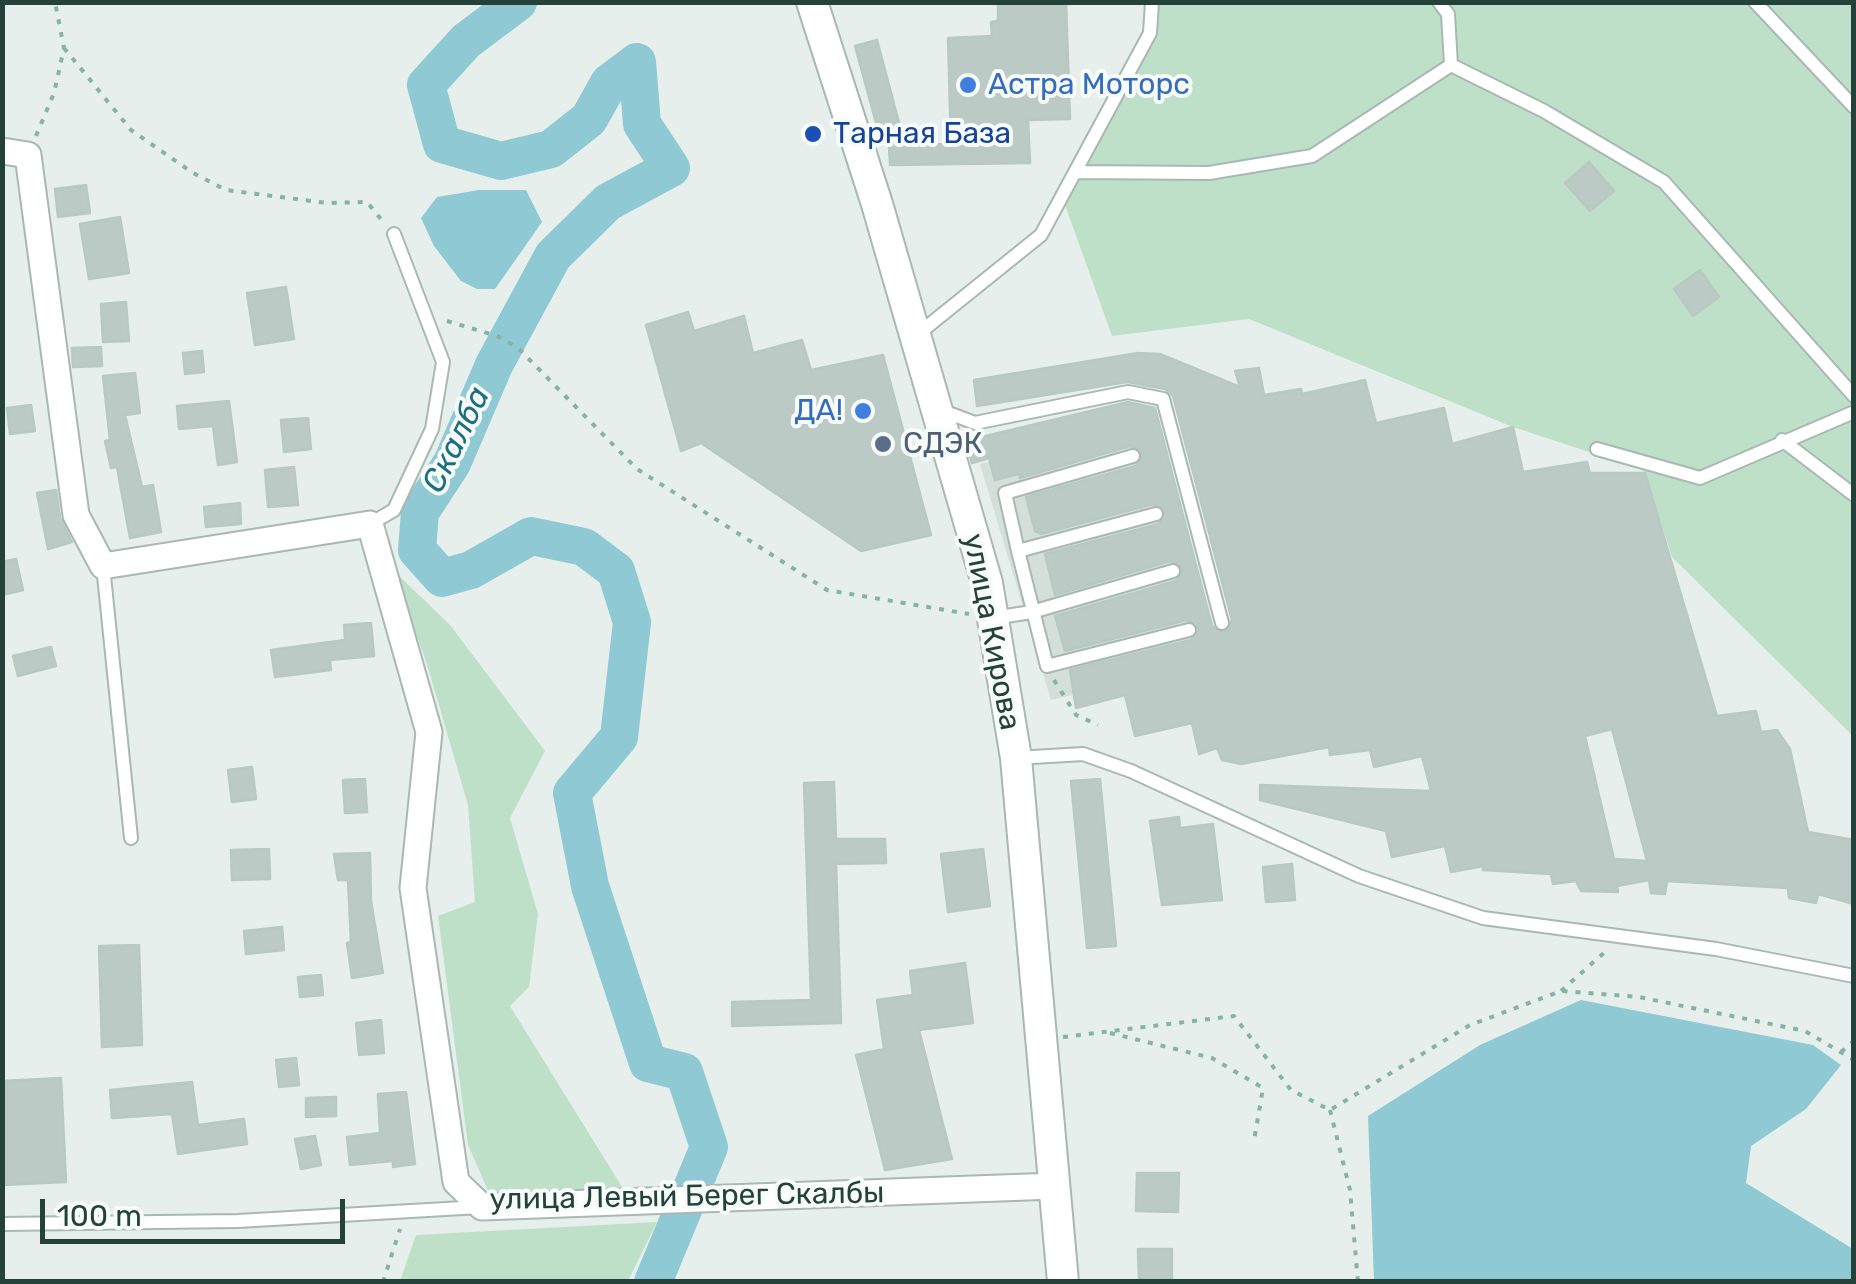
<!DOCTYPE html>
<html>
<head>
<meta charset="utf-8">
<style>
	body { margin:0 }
	#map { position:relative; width:1856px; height:1284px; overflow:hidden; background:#e6efeb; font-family:Rubik,sans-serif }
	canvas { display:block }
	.frame { position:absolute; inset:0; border:5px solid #24423a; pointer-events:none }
	.scale { position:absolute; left:40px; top:1199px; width:305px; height:45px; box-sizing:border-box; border:5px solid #24423a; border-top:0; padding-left:12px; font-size:30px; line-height:35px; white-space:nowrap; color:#24423a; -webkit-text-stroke:8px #f7fbf9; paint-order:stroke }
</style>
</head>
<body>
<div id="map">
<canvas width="1856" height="1284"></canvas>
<div class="frame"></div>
<div class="scale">100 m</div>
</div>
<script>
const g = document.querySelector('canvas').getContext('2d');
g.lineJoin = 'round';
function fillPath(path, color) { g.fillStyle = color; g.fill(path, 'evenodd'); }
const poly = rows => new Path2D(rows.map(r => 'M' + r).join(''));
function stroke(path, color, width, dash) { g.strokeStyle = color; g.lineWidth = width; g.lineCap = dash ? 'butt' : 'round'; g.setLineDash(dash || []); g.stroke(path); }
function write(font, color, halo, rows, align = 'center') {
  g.font = font + ' Rubik,sans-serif'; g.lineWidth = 8; g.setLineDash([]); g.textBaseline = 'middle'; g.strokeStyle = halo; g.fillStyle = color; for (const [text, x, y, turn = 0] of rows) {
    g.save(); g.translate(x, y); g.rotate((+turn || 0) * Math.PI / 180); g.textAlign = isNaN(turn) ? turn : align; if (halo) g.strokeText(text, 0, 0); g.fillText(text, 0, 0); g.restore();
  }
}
const built = poly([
	[1157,417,1221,659,1051,700,980,464]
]);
const green = poly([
	[1152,3,1853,3,1853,736,1672,557,1644,470,1513,427,1249,319,1112,336,1064,202,1150,33],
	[393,570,450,625,545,751,510,818,538,914,529,987,510,1006,622,1187,490,1195,468,1145,438,916,475,902,468,805,427,664],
	[657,1222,628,1281,400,1281,416,1235]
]);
const water = poly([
	[479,190,526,190,542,222,495,289,477,289,461,281,434,246,421,218,437,197],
	[1581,1000,1813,1045,1841,1065,1806,1109,1751,1146,1746,1183,1853,1249,1853,1281,1374,1281,1368,1116,1480,1045]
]);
const river = poly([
	[518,2,466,41,426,85,442,144,501,161,551,149,589,119,609,83,637,62,642,124,671,168,608,202,553,256,494,365,452,463,420,512,417,550,442,578,471,570,531,536,584,547,616,571,632,622,619,737,572,793,590,886,648,1063,684,1072,709,1147,653,1282]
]);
const building = poly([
	[998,2,1066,2,1070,119,1028,120,1030,163,890,165,888,127,878,130,855,46,877,40,905,145,951,144,948,38,992,36,991,22,998,21,998,2],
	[1589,162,1614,191,1590,211,1565,183,1589,162],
	[86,185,90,213,58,217,55,189,86,185],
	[120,217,129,273,89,279,80,224,120,217],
	[1700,270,1719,297,1693,316,1674,289,1700,270],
	[286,287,294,339,255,345,247,293,286,287],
	[126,302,129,341,103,342,101,304,126,302],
	[688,312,694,331,744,316,753,353,802,340,811,370,883,355,931,535,861,551,701,443,681,451,646,325,688,312],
	[101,347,102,366,73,367,72,348,101,347],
	[202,351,204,372,185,374,183,353,202,351],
	[1138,353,1160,354,1240,387,1235,371,1259,368,1264,395,1301,389,1302,394,1365,380,1376,423,1444,408,1452,444,1513,427,1523,472,1587,462,1590,473,1645,473,1717,716,1756,711,1761,732,1777,730,1790,749,1808,832,1854,840,1854,904,1818,894,1816,903,1789,898,1788,888,1667,881,1665,894,1651,893,1649,880,1617,886,1618,892,1581,891,1576,881,1553,884,1551,874,1483,870,1483,866,1451,872,1445,846,1392,857,1386,831,1260,800,1260,785,1431,791,1422,756,1374,767,1370,750,1330,755,1329,747,1241,764,1222,760,1217,748,1199,754,1192,723,1135,736,1125,695,1076,708,1070,670,1191,640,1199,629,1187,620,1065,651,1055,616,1176,581,1183,569,1170,561,1055,595,1045,554,1159,524,1165,510,1153,504,1041,534,1035,531,1026,497,1136,466,1142,452,1130,446,1020,478,1019,474,995,480,989,458,972,463,965,441,1128,402,1155,408,1212,626,1224,633,1232,620,1173,396,1165,389,1127,382,977,406,974,380,1138,353],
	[1612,729,1647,861,1614,859,1585,736,1612,729],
	[135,373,140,413,125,415,142,487,153,485,161,532,130,538,117,467,111,468,105,441,110,440,103,376,135,373],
	[229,401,237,462,218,465,213,426,179,429,177,406,229,401],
	[31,405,35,431,10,434,7,408,31,405],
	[308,418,311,449,284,452,281,420,308,418],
	[294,467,298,505,268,507,265,470,294,467],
	[56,490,60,518,72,542,48,549,37,493,56,490],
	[240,503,241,524,206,527,204,507,240,503],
	[16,559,23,590,2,595,2,562,16,559],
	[371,623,374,656,330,660,331,670,275,677,271,650,345,640,344,625,371,623],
	[51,647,56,666,18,676,13,656,51,647],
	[252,767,256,799,232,802,228,770,252,767],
	[365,779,367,812,345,813,343,780,365,779],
	[1100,779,1116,946,1087,948,1071,781,1100,779],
	[834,782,836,839,885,839,886,863,836,864,841,1023,732,1026,732,1002,811,1000,804,783,834,782],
	[1179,817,1180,828,1213,824,1222,900,1162,905,1150,821,1179,817],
	[269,849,270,879,232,880,231,850,269,849],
	[983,849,990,906,948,912,941,854,983,849],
	[370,853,371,901,383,973,352,978,347,943,351,942,348,880,338,880,334,854,370,853],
	[1292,864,1295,900,1266,902,1263,867,1292,864],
	[282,927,284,950,246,954,244,931,282,927],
	[139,945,142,1045,102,1047,99,946,139,945],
	[965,963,973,1023,919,1030,952,1159,885,1170,856,1055,884,1049,877,1000,913,995,910,971,965,963],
	[321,975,323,995,300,997,298,977,321,975],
	[381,1020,384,1053,359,1055,356,1023,381,1020],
	[296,1058,299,1085,279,1087,276,1060,296,1058],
	[61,1078,66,1182,2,1185,2,1081,61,1078],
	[192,1082,198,1125,244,1119,247,1144,178,1154,172,1114,112,1118,110,1090,192,1082],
	[406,1092,415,1164,393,1167,393,1161,350,1165,347,1137,380,1133,378,1094,406,1092],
	[336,1097,336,1116,306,1117,306,1098,336,1097],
	[315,1136,321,1165,301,1169,295,1139,315,1136],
	[1137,1173,1179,1173,1178,1212,1136,1211,1137,1173],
	[1138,1249,1172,1249,1172,1282,1139,1282,1138,1249]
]);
const path = poly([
	[64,48,131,130,193,173,226,190,327,203,367,202,384,223],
	[36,136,54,93,64,48,55,2],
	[447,321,497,336,518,348,637,469,827,590,969,614],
	[1054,680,1076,715,1098,725],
	[1561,991,1606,951],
	[1110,1033,1212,1058,1263,1088,1254,1141],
	[1063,1037,1234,1016,1291,1090,1330,1110,1470,1025,1561,991,1639,997,1805,1031,1854,1060],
	[1841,1052,1854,1041],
	[1330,1110,1350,1190,1358,1282],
	[383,1282,400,1229]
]);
const service = poly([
	[1755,2,1854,107],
	[1451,65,1544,111,1664,182,1854,396],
	[1075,172,1209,173,1312,156,1451,65,1448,14,1439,2],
	[918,334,1041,235,1150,33,1152,2],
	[938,409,975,423,1128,392,1163,399,1222,623],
	[1782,440,1854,495],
	[1597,449,1700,478,1854,412],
	[1156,514,1018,551,1047,666,1189,630],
	[370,524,394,510,432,429,443,362,394,234],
	[1018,551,1005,493,1133,456],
	[103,566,131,838],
	[993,618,1032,612,1173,571],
	[1016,758,1083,754,1131,771,1359,876,1483,918,1716,949,1854,976],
	[2,1224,238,1221,480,1207]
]);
const minor = poly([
	[2,151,28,155,76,515,103,566,370,524,429,732,413,888,456,1182,482,1207,1055,1186]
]);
const tertiary = poly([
	[812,2,877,204,987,583,1016,758,1063,1282]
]);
const markers = [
	[968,85,10,"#3f7fe0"],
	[813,134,10,"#1a4fb4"],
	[863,411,10,"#3f7fe0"],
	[883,444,10,"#5c6f8a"]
];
const shopNames = [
	["Астра Моторс",988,85],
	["ДА!",843,411,"right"]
];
const transitNames = [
	["Тарная База",833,134]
];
const serviceNames = [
	["СДЭК",903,444]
];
const streetNames = [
	["улица Кирова",991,632,79],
	["улица Левый Берег Скалбы",687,1197,-1]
];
const waterNames = [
	["Скалба",457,440,-64]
];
fillPath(built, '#d4dfda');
fillPath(green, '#bfe0c8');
fillPath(water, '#8ec9d4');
stroke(river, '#8ec9d4', 38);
fillPath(building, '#bbcac4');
stroke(building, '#b8c9c2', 2.5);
stroke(service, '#a8b8b2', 16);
stroke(minor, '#a8b8b2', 29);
stroke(tertiary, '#a8b8b2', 34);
stroke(path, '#86b3a5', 4, [5, 8]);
stroke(service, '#fff', 12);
stroke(minor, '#fff', 25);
stroke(tertiary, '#fff', 30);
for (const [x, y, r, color] of markers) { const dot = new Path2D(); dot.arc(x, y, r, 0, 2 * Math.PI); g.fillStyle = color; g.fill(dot); stroke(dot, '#f7fbf9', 4); }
write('30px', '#366cbe', '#f7fbf9', shopNames, 'left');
write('30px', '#164399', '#f7fbf9', transitNames, 'left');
write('30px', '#4e5e75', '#f7fbf9', serviceNames, 'left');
write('30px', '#24423a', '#f7fbf9', streetNames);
write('italic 32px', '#1c6f80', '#f7fbf9', waterNames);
</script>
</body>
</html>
